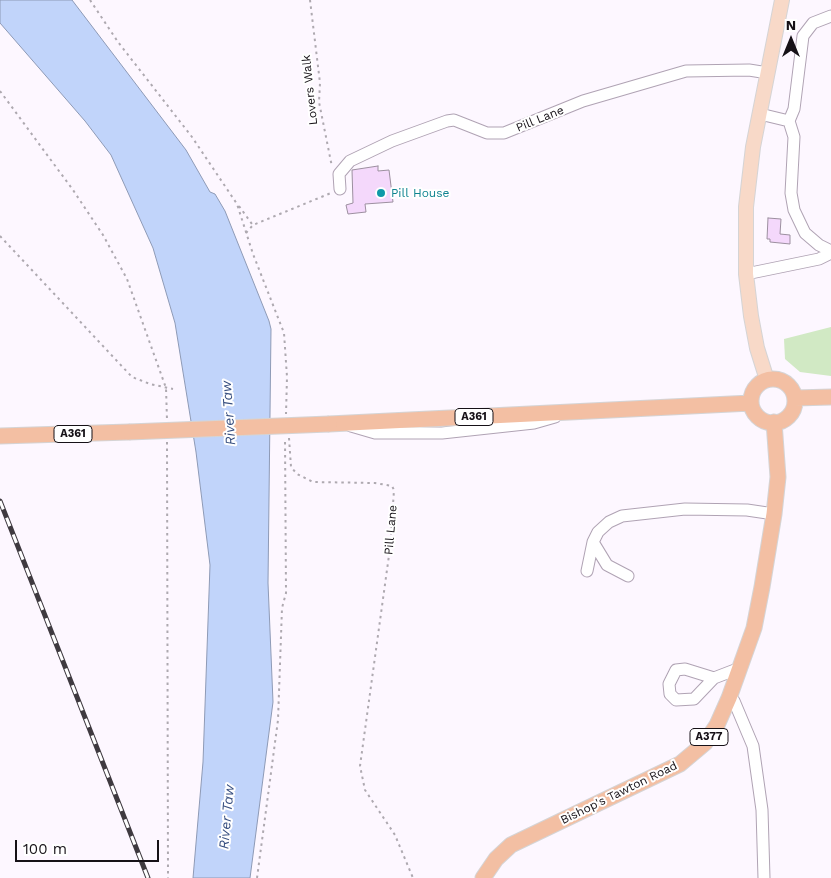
<!DOCTYPE html>
<html>
<head>
<meta charset="utf-8">
<style>
	body { margin:0 }
	#map { position:relative; width:831px; height:878px; overflow:hidden; background:#fdf7ff; font-family:"Work Sans",sans-serif }
	canvas { display:block }
	.north { position:absolute; left:766px; top:15px; width:50px; height:50px; -webkit-text-stroke:4px #fff; paint-order:stroke; rotate:0deg; font-size:14px; font-weight:700; line-height:20px; text-align:center; color:#161117 }
	.north::after { content:''; display:block; margin:auto; width:18px; height:22px; background:#161117; clip-path:polygon(50% 0,100% 100%,50% 72%,0 100%) }
	.scale { position:absolute; left:15px; top:840px; width:144px; height:22px; box-sizing:border-box; border:2px solid #161117; border-top:0; padding-left:6px; font-size:15px; line-height:18px; white-space:nowrap; color:#161117; -webkit-text-stroke:4px #fff; paint-order:stroke }
</style>
</head>
<body>
<div id="map">
<canvas width="831" height="878"></canvas>
<div class="north">N</div>
<div class="scale">100 m</div>
</div>
<script>
const g = document.querySelector('canvas').getContext('2d');
g.lineJoin = 'round';
function fillPath(path, color) { g.fillStyle = color; g.fill(path, 'evenodd'); }
const poly = rows => new Path2D(rows.map(r => 'M' + r).join(''));
function stroke(path, color, width, dash) { g.strokeStyle = color; g.lineWidth = width; g.lineCap = dash ? 'butt' : 'round'; g.setLineDash(dash || []); g.stroke(path); }
function write(font, color, halo, rows, align = 'center') {
  g.font = font + ' "Work Sans",sans-serif'; g.lineWidth = 4; g.setLineDash([]); g.textBaseline = 'middle'; g.strokeStyle = halo; g.fillStyle = color; for (const [text, x, y, turn = 0] of rows) {
    g.save(); g.translate(x, y); g.rotate((+turn || 0) * Math.PI / 180); g.textAlign = isNaN(turn) ? turn : align; if (halo) g.strokeText(text, 0, 0); g.fillText(text, 0, 0); g.restore();
  }
}
const green = poly([
	[831,327,831,376,800,372,785,359,784,339]
]);
const water = poly([
	[0,0,72,0,186,150,210,192,215,194,225,211,269,321,271,329,268,583,273,702,250,878,193,878,203,762,210,565,196,452,175,323,153,248,111,155,85,121,0,23,0,0]
]);
const building = poly([
	[378,166,378,171,389,170,393,202,365,204,366,212,348,214,346,205,353,203,352,170,378,166],
	[768,218,781,219,780,234,790,235,790,244,770,242,770,239,767,239,768,218]
]);
const path = poly([
	[90,0,118,42,192,137,237,204,253,254,284,333,287,377,286,414],
	[310,0,320,83,319,102,332,167],
	[0,91,73,190,103,235,127,279,166,388,167,420],
	[239,206,252,224],
	[246,233,253,225,331,193],
	[0,236,132,377,150,384,173,389],
	[289,438,291,467,297,474,313,482,375,483,392,486,394,490,390,548,360,766,365,790,395,835,413,878],
	[167,442,168,878],
	[257,878,278,720,282,608,286,593,285,438]
]);
const minor = poly([
	[760,114,789,121,794,137,791,193,794,210,805,233,819,245,831,251],
	[789,121,794,109,803,36,813,23,831,16],
	[340,189,339,174,350,161,392,141,447,121,454,120,487,133,504,133,583,101,686,71,749,70,768,73],
	[746,274,819,259,831,253],
	[351,426,375,433,442,433,534,423,555,417],
	[593,542,607,565,628,576],
	[587,571,593,542,598,532,609,522,622,516,685,509,747,510,774,514],
	[714,678,694,699,676,700,670,694,669,684,676,670,685,669,714,678,740,668],
	[729,698,734,701,753,746,762,810,764,878]
]);
const major = poly([
	[767,380,757,348,751,316,746,274,746,207,753,147,782,0]
]);
const highway = poly([
	'751 401a22 22 0 1 1 44 0a22 22 0 1 1-44 0Z',
	[795,398,831,397],
	[329,424,751,403],
	[0,436,129,432],
	[483,878,496,859,511,845,680,764,705,743,717,725,729,698,754,628,762,587,774,514,778,477,774,422]
]);
const rail = poly([
	[0,501,148,878]
]);
const highwayBridge = poly([
	[129,432,329,424]
]);
const markers = [
	[381,193,5,"#0f9aa8"]
];
const shields = [
	[474,417,38],
	[73,434,38],
	[709,737,38]
];
const shieldNames = [
	["A361",474,417],
	["A361",73,434],
	["A377",709,737]
];
const streetNames = [
	["Lovers Walk",310,90,-96],
	["Pill Lane",540,119,-22],
	["Pill Lane",391,530,-85],
	["Bishop's Tawton Road",619,793,-26]
];
const cultureNames = [
	["Pill House",391,193]
];
const waterNames = [
	["River Taw",229,413,-94],
	["River Taw",227,817,-85]
];
fillPath(green, '#d1e9c4');
fillPath(water, '#c1d4fa');
stroke(water, '#8e9ab6', 1);
fillPath(building, '#f4d8fb');
stroke(building, '#9c8f9f', 1);
stroke(minor, '#b0a3b4', 13);
stroke(major, '#d5d4d5', 16);
stroke(highway, '#d5d4d5', 17);
stroke(path, '#aea9b0', 2, [2.5, 4]);
stroke(minor, '#fff', 11);
stroke(major, '#f8d9c8', 14);
stroke(highway, '#f3bfa3', 15);
stroke(rail, '#3f3a40', 5);
stroke(rail, '#fff', 3, [9]);
stroke(highwayBridge, '#d5d4d5', 17, []);
stroke(highwayBridge, '#f3bfa3', 15);
for (const [x, y, r, color] of markers) { const dot = new Path2D(); dot.arc(x, y, r, 0, 2 * Math.PI); g.fillStyle = color; g.fill(dot); stroke(dot, '#fff', 2); }
for (const [x, y, w] of shields) { const box = new Path2D(); box.roundRect(x - w / 2, y - 8.5, w, 17, 4); g.fillStyle = '#fff'; g.fill(box); stroke(box, '#161117', 1); }
write('bold 11px', '#161117', null, shieldNames);
write('12px', '#161117', '#fff', streetNames);
write('12px', '#0d838f', '#fff', cultureNames, 'left');
write('italic 14px', '#374f80', '#fff', waterNames);
</script>
</body>
</html>
